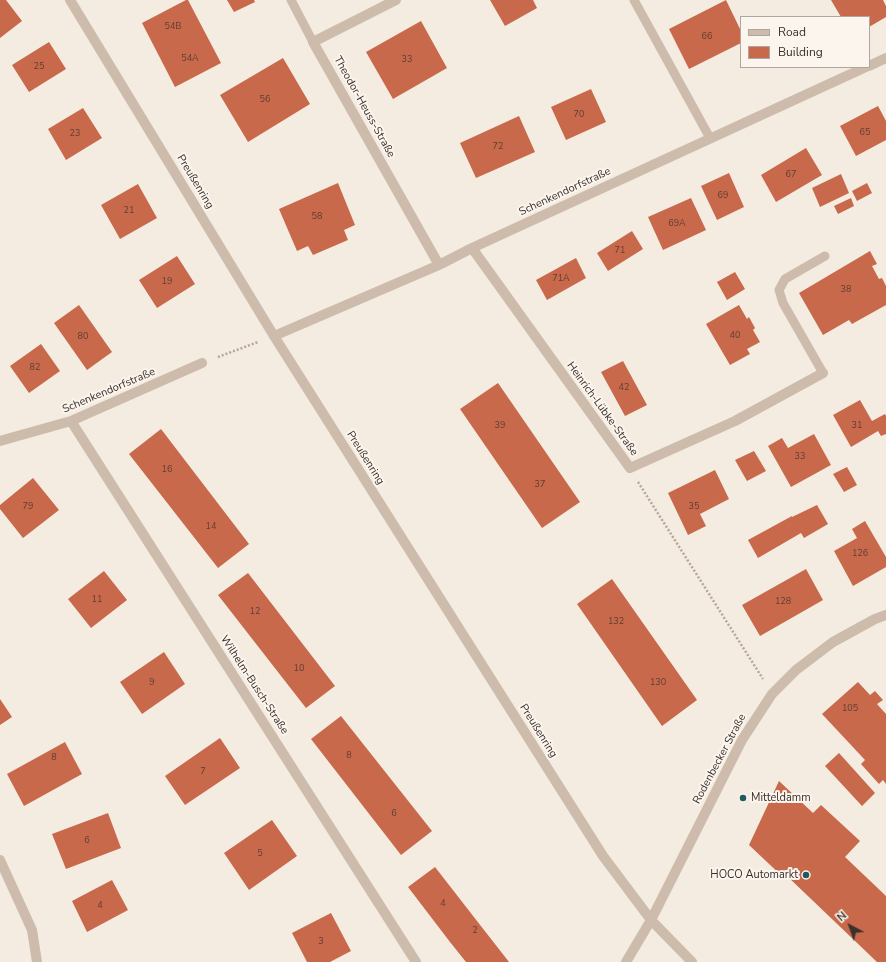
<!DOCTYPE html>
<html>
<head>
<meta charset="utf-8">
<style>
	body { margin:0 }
	#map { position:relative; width:886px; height:962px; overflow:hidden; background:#f4ebe1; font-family:"Nunito Sans",sans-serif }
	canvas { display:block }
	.legend { position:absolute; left:740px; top:16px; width:130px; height:52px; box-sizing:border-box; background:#fbf5ee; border:1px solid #aea6a0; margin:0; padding:5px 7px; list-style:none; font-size:12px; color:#3b302b }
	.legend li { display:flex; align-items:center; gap:8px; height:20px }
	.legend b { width:20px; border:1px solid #aea6a0 }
	.north { position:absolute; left:830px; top:906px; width:40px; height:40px; -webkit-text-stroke:3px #fbf5ee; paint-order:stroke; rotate:319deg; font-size:11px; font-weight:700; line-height:16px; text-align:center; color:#3b302b }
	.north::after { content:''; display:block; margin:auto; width:14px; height:18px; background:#3b302b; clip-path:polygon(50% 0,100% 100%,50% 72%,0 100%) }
</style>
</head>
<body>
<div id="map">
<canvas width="886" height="962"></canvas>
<ul class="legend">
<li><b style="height:5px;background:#cdbbac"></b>Road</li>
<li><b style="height:11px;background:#c8694b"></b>Building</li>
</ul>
<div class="north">N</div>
</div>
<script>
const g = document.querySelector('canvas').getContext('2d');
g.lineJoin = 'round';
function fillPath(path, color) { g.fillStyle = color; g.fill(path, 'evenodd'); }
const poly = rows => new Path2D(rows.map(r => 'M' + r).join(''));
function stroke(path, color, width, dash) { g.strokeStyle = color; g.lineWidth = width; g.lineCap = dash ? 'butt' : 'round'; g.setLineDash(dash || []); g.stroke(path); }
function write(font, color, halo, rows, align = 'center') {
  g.font = font + ' "Nunito Sans",sans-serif'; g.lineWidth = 4; g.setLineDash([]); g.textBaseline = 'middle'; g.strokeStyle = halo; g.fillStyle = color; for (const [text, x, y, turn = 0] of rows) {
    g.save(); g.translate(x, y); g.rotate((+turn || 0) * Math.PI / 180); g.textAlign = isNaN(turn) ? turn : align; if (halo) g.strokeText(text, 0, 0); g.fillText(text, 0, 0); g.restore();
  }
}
const building = poly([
	[0,0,6,0,22,21,0,38],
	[186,0,188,0,221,63,175,87,142,23],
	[227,0,254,0,255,2,234,12],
	[490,0,533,0,537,8,505,26],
	[726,0,741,31,741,43,689,69,669,29],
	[831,0,883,0,886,6,886,17,869,27,869,17,841,17],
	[421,21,447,68,393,99,366,52],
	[49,42,66,69,29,92,12,65],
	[283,58,310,104,248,142,220,95],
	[591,89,606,122,566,140,551,107],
	[878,106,886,121,886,140,856,156,840,126],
	[83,108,102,138,66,160,48,129],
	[519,116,535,152,476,178,460,143],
	[806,148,822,175,776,202,761,175],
	[729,173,744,207,717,220,701,186],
	[841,174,849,193,820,207,812,188],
	[338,183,355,225,344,230,348,240,313,255,308,246,297,251,279,209],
	[867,183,872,193,857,201,852,191],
	[138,184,157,218,120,239,101,205],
	[691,198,706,230,663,250,648,217],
	[851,198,854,206,838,214,834,206],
	[632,231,643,249,608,271,597,253],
	[870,251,877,264,872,266,879,279,882,278,886,286,886,305,852,324,849,320,823,335,799,293],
	[177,256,195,284,157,308,139,280],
	[576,258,586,278,547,300,536,280],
	[735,272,745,289,727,300,717,282],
	[79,305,112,352,87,370,54,323],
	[739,305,747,319,749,317,755,328,753,330,760,342,747,349,750,354,730,365,706,324],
	[41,344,60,371,29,393,10,366],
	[623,361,647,405,625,416,601,372],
	[498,383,580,502,542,528,460,409],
	[860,400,872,421,885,414,886,416,886,434,881,436,878,431,851,447,833,415],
	[161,429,249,544,218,568,129,454],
	[814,434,831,465,791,487,768,446,782,438,788,448],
	[754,451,766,471,747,481,735,460],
	[847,467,857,485,844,492,833,474],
	[715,470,729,499,700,514,706,526,688,535,668,493],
	[33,478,59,510,23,538,0,509,0,505],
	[817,505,828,524,804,538,801,533,758,558,748,540,792,516,792,517],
	[865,521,886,557,886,567,853,586,834,551,857,538,852,529],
	[806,569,823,600,760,636,742,605],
	[104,571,127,600,91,628,68,599],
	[248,573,335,686,306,708,218,595],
	[612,579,697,700,662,726,577,604],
	[164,652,185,684,142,714,120,682],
	[858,682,870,695,875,691,883,700,877,704,886,714,886,784,883,780,879,784,861,764,865,760,822,714],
	[0,699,12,717,0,725],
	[341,716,432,831,401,855,311,739],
	[220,738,240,768,185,805,165,776],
	[65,742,82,774,24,806,7,774],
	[839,753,875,793,862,806,825,766],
	[779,781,813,813,821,805,860,841,845,857,886,896,886,962,877,962,787,876,785,879,749,845],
	[108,813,121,848,66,869,52,834],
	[272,820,297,856,249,890,224,853],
	[435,867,477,921,509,962,466,962,450,942,408,887],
	[112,880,128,910,87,932,72,901],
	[331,913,351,951,330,962,307,962,292,933]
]);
const path = poly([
	[218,357,258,342],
	[638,482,763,679]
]);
const service = poly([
	[291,0,313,42],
	[634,0,710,138],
	[823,373,783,303,779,290,785,279,825,256]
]);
const minor = poly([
	[396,0,313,42,439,265],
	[869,66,886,58],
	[472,248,630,468,735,421,823,373],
	[274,336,439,265,472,248,866,67],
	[71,421,416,962],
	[0,441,71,421,202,363],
	[0,860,32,930,37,962],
	[626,962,651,920,742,740,772,694,796,670,833,642,875,619,886,615]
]);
const tertiary = poly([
	[70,0,274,336,603,856,651,920,692,962]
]);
const markers = [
	[743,798,4,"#1f5a5e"],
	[806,875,4,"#1f5a5e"]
];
const numberNames = [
	["54B",173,27],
	["66",707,37],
	["54A",190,59],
	["33",407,60],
	["25",39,67],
	["56",265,100],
	["70",579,115],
	["65",865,133],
	["23",75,134],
	["72",498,147],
	["67",791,175],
	["69",723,196],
	["21",129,211],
	["58",317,217],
	["69A",677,224],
	["71",620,251],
	["71A",561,279],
	["19",167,282],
	["38",846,290],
	["40",735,336],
	["80",83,337],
	["82",35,368],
	["42",624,388],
	["39",500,426],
	["31",857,426],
	["33",800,457],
	["16",167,470],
	["37",540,485],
	["79",28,507],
	["35",694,507],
	["14",211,527],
	["126",860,554],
	["11",97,600],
	["128",783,602],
	["12",255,612],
	["132",616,622],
	["10",299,669],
	["9",152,683],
	["130",658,683],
	["105",850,709],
	["8",349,756],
	["8",54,758],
	["7",203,772],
	["6",394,814],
	["6",87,841],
	["5",260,854],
	["4",443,904],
	["4",100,906],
	["2",475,931],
	["3",321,942]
];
const streetNames = [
	["Theodor-Heuss-Straße",364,107,61],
	["Preußenring",195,182,59],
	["Schenkendorfstraße",565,192,-25],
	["Schenkendorfstraße",109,391,-23],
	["Heinrich-Lübke-Straße",602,409,54],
	["Preußenring",365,458,58],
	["Wilhelm-Busch-Straße",254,685,57],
	["Preußenring",538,731,58],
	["Rodenbecker Straße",720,759,-62]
];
const poiNames = [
	["Mitteldamm",751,798],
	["HOCO Automarkt",798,875,"right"]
];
fillPath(building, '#c8694b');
stroke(path, '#b9a596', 2.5, [2, 2]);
stroke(service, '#cdbbac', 9);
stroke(minor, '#cdbbac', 10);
stroke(tertiary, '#cdbbac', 10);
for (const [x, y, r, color] of markers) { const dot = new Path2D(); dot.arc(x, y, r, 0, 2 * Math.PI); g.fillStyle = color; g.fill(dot); stroke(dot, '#fbf5ee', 1.5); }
write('9px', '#5e3e33', null, numberNames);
write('11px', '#3b302b', '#fbf5ee', streetNames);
write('11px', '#3b302b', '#fbf5ee', poiNames, 'left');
</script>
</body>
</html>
